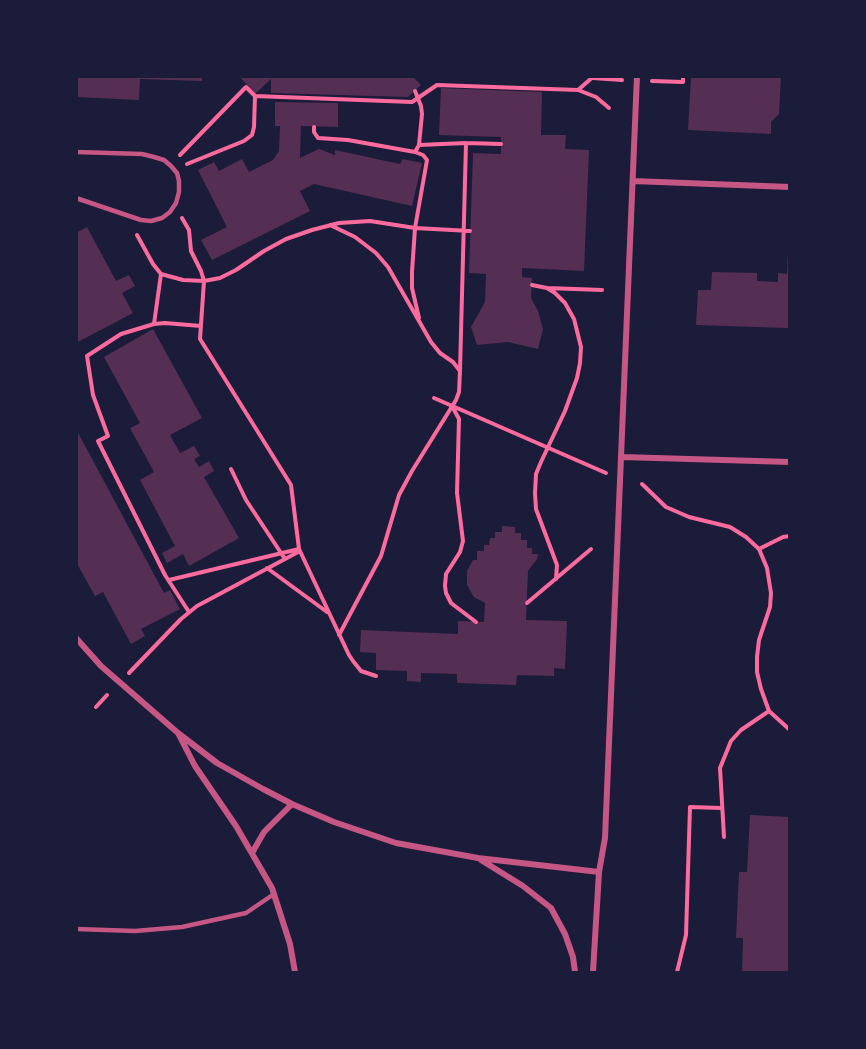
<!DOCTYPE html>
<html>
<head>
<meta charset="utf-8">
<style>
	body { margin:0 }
	#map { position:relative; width:866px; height:1049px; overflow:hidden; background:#1b1b3a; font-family:Georgia,serif }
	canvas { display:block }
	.frame { position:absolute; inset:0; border:78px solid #1b1b3a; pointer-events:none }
</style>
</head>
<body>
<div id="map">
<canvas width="866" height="1049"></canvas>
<div class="frame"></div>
</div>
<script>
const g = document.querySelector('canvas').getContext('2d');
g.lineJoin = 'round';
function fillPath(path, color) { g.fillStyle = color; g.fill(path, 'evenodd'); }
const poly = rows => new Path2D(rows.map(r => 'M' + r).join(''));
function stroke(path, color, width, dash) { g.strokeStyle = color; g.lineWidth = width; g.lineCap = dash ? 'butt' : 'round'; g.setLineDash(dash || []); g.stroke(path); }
const building = poly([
	[76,76,202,76,202,81,140,79,139,100,76,97],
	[239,76,412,76,421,85,408,97,271,93,271,79,255,94],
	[691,76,781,76,779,114,771,122,771,134,688,130],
	[441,88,542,92,541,135,566,135,565,149,589,150,584,271,522,268,522,277,532,278,531,298,538,311,543,329,538,349,508,342,477,345,471,327,485,302,486,274,469,273,473,153,501,154,501,137,439,135],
	[275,102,338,103,338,127,301,126,300,158,319,149,335,155,335,150,400,164,403,159,422,163,412,206,314,184,300,191,310,211,212,260,201,240,227,227,198,170,214,162,219,171,242,159,249,172,273,160,279,151,280,126,275,126],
	[87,227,116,281,129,275,135,286,122,293,133,313,76,343,76,233],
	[788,251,790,251,788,328,696,325,698,290,711,290,712,272,757,273,757,281,778,282,778,273,787,274],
	[153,329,202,418,170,435,180,453,194,446,200,456,194,459,199,467,209,461,214,471,204,477,239,538,189,566,183,554,167,563,162,553,175,546,140,480,154,472,130,428,140,423,104,357],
	[76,429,164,593,170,590,180,609,141,629,145,636,131,644,103,592,95,596,76,562],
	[502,526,515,527,515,533,521,533,521,540,527,540,527,548,532,548,532,554,538,554,537,559,528,571,526,620,567,621,565,669,554,668,554,676,517,675,516,685,457,683,457,674,421,673,421,682,407,681,407,671,376,670,376,653,360,652,361,630,458,634,458,621,484,622,485,603,474,597,467,585,467,571,473,560,477,560,477,551,484,551,484,545,489,545,490,538,495,538,495,532,502,532],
	[750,815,790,817,790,972,742,972,743,938,736,938,739,872,747,872]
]);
const path = poly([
	[594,76,578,90,596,97,609,108],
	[593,78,622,80],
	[652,81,683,82,683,76],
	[314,127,314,132,318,138,348,140,415,152,419,145,422,114,421,106,415,91],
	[419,145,466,143],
	[415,152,423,155,427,160,415,228,412,272,412,288,419,318],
	[180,155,246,87,255,96],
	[187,164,244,141,252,135,254,127,255,96,412,102,437,85,578,90],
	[182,218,189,230,191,251,201,271,204,281,200,339,291,485,299,549,349,655,353,661,361,671,376,676],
	[330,225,355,237,376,253,388,267,431,342,440,353,453,362,460,371,459,392,456,400,412,471,399,495,381,556,339,635],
	[137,235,153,264,161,274,183,280,204,281,220,278,236,270,264,251,286,239,312,230,339,223,370,221,415,228,470,231],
	[532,285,547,288,555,293,565,303,574,319,581,347,580,363,577,378,565,411,541,462,536,474,535,493,536,509,557,565,556,579],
	[547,288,602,290],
	[154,324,161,274],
	[460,370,466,143,501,144],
	[434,398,606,473],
	[452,406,459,419,457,493,463,541,460,552,446,574,445,586,446,593,451,603,476,622],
	[231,469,246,500,285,559],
	[642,484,666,507,689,517,730,527,746,537,759,549,767,568,771,593,770,607,759,640,757,657,757,672,761,689,769,711,790,730],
	[759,549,783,537,790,536],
	[267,568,327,612],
	[169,580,299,549],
	[527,603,591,549],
	[189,612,165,575,98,441,108,436,93,395,87,356,121,334,154,324,165,323,201,326],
	[129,673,181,619,197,606,300,551],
	[96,707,107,695],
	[724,837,720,768,731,741,741,730,769,711],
	[677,972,686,935,690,807,721,808]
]);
const service = poly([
	[76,152,142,154,154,157,164,160,171,166,177,173,179,181,179,192,176,203,170,212,162,218,151,221,141,220,76,198],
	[76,929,135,931,182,927,246,913,274,894]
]);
const minor = poly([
	[633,181,790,187],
	[622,457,790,462],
	[76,638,101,666,178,733,195,766,236,826,272,888,290,944,295,972],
	[178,733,217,763,263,789,292,804,334,822,396,843,478,858,599,872],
	[252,853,264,832,292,804],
	[481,860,523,886,551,908,565,934,573,957,575,972],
	[593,972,599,872,605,838,637,76]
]);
fillPath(building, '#542f53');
stroke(path, '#ff6b9d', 4);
stroke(service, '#c65784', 4.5);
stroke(minor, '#c65784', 6);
</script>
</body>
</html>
